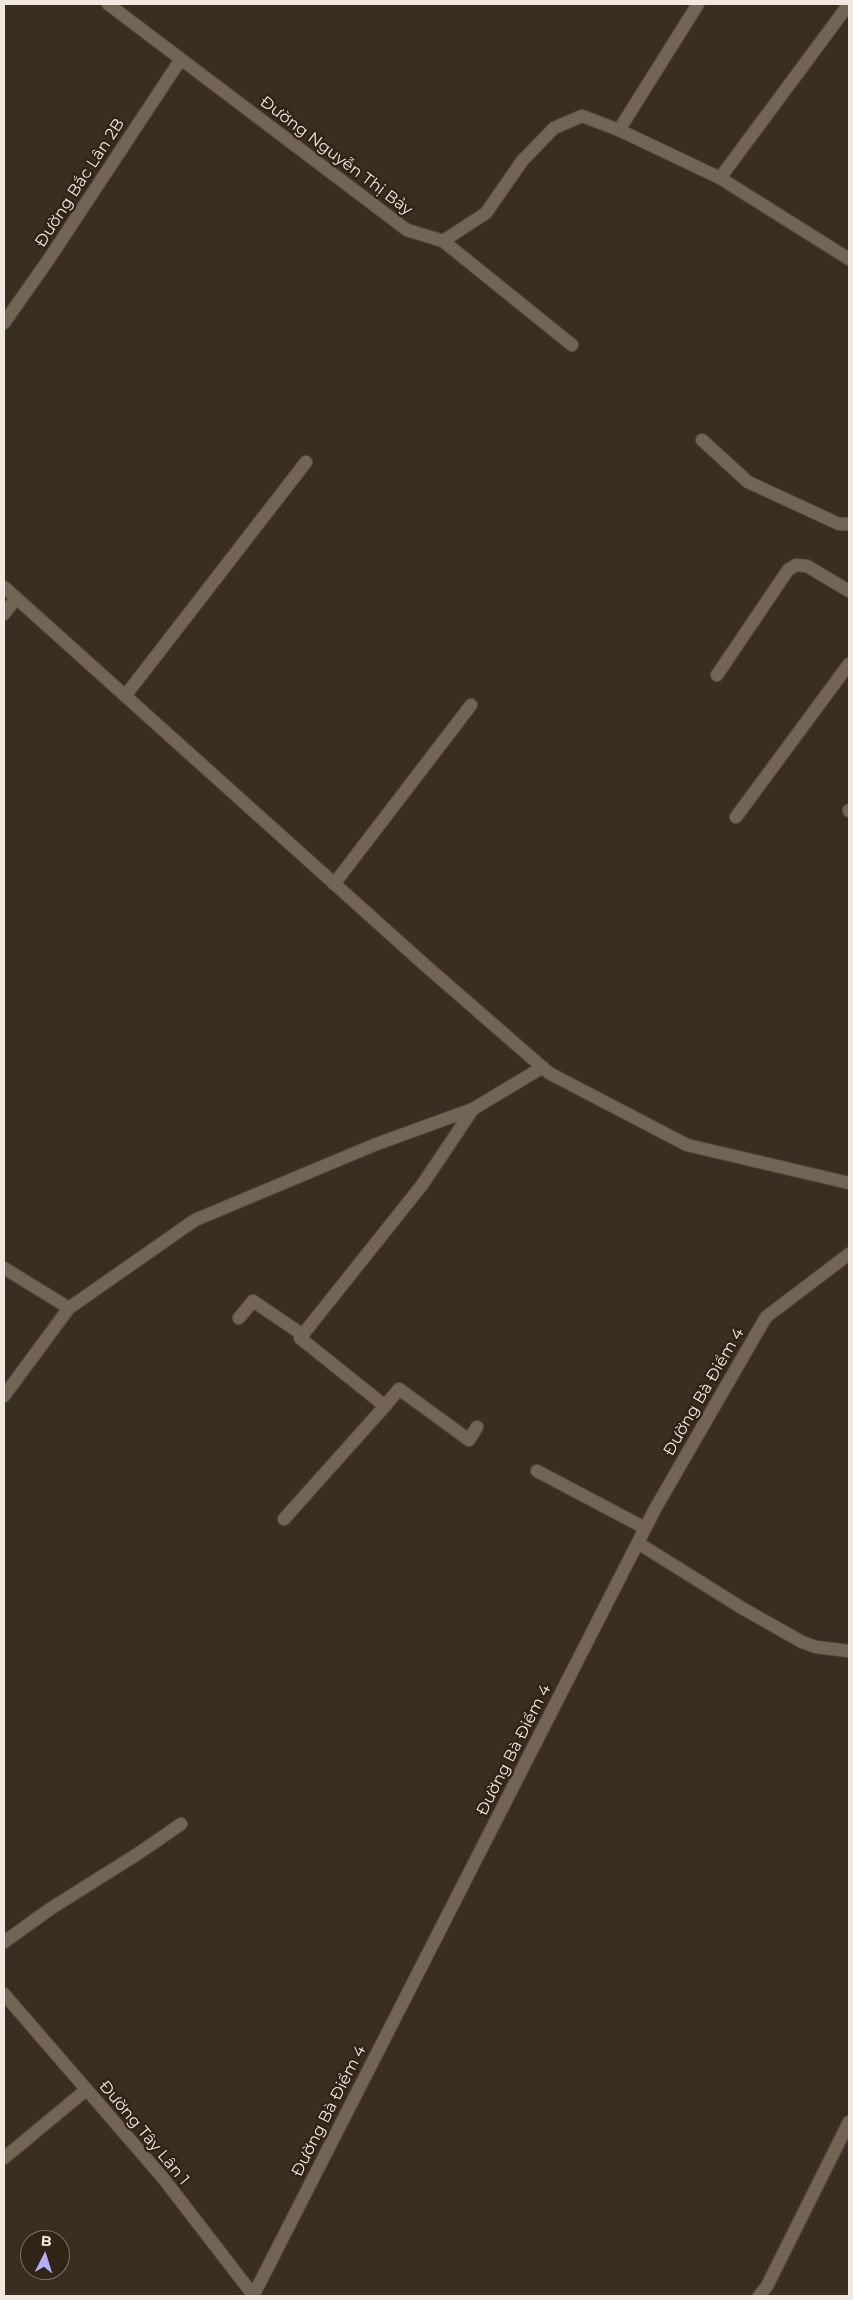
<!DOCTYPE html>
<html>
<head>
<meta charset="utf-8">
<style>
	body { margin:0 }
	#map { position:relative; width:853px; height:2300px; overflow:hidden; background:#3a2e21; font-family:Montserrat,sans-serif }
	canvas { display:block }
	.frame { position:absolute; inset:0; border:5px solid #f1e9e0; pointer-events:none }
	.north { position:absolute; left:20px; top:2230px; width:50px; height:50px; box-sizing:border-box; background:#302417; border:1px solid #7d7367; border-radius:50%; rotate:5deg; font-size:14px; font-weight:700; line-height:20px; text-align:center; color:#f1e9e0 }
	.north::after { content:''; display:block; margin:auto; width:18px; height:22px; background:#b2adf9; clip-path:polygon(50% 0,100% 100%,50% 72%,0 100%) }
</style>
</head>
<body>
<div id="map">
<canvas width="853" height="2300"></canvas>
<div class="frame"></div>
<div class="north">B</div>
</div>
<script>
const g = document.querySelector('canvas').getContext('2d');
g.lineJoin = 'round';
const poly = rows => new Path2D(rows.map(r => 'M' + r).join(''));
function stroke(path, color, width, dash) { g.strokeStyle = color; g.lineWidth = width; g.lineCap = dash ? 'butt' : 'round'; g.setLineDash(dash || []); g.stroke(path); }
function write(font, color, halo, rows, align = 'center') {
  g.font = font + ' Montserrat,sans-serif'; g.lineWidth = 5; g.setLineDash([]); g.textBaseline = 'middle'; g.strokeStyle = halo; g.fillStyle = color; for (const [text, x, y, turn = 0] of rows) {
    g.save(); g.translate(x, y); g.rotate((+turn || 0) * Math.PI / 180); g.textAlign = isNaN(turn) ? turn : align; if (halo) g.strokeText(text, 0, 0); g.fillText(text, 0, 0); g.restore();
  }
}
const service = poly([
	[619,130,698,4],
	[717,675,788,570,796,565,807,566,849,591],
	[849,811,849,810],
	[334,884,471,705],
	[239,1318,253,1301,303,1335],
	[537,1471,645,1528],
	[284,1519,385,1406],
	[4,2158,86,2090]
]);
const minor = poly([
	[108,4,407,230,443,241,486,213,522,161,554,128,582,116,619,130,720,178,849,259],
	[720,178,849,4],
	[443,241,572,345],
	[4,323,49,259,181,59],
	[702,440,748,482,839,524,849,524],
	[4,587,426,966,549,1073,687,1145,849,1183],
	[4,614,16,598],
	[125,696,306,462],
	[736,817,849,664],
	[473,1109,422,1185,300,1338,385,1406,399,1389,469,1440,477,1427],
	[4,1268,69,1308],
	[4,1396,69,1308,195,1220,374,1145,473,1109,543,1067],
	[638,1543,742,1608,802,1642,816,1647,849,1651],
	[4,1942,50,1909,139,1853,181,1824],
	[4,1994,163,2178,254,2296],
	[253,2296,655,1509,766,1317,849,1254],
	[759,2296,767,2286,849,2122]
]);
const streetNames = [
	["Đường Nguyễn Thị Bảy",336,156,37],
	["Đường Bắc Lân 2B",80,183,-57],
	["Đường Bà Điểm 4",704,1392,-60],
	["Đường Bà Điểm 4",514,1750,-63],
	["Đường Bà Điểm 4",329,2111,-63],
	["Đường Tây Lân 1",144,2133,50]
];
stroke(service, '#574d42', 14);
stroke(minor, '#574d42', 14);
stroke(service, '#736556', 12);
stroke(minor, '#736556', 12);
write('16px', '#f1e9e0', '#302417', streetNames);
</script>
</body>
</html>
